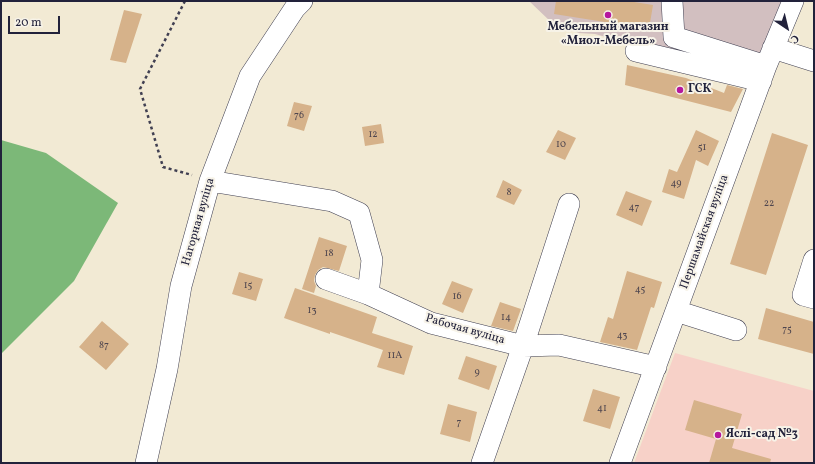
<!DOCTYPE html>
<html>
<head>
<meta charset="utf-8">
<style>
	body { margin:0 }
	#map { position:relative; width:815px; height:464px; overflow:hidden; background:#f2ead4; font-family:Vollkorn,serif }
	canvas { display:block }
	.frame { position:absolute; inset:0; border:2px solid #22223b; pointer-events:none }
	.north { position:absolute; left:767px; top:8px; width:40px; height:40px; -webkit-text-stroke:3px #f7f3e8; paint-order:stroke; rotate:145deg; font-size:11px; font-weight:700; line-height:16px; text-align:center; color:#22223b }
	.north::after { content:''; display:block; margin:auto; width:14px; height:18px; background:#22223b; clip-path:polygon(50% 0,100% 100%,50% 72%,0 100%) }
	.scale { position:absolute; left:8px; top:16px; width:52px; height:18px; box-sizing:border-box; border:2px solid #22223b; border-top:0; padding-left:5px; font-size:12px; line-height:14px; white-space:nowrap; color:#22223b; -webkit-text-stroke:3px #f7f3e8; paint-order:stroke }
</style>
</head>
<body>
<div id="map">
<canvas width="815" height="464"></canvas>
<div class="frame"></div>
<div class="north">С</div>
<div class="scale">20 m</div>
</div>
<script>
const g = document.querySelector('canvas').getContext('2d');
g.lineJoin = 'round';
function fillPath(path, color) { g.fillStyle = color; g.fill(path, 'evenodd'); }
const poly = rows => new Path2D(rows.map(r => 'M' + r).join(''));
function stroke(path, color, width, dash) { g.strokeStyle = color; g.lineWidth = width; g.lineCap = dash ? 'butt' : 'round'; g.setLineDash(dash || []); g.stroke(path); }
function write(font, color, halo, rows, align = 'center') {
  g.font = font + ' Vollkorn,serif'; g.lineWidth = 4; g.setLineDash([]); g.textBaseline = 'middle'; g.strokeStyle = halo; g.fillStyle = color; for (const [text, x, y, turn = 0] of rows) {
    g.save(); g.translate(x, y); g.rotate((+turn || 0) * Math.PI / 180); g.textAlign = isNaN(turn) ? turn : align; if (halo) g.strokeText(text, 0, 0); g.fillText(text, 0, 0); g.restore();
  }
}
const built = poly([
	[675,353,814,391,814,463,634,463]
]);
const industrial = poly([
	[529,1,785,1,756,69,638,42,620,41,595,34,579,33,551,22]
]);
const forest = poly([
	[1,140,46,153,118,203,74,281,1,354]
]);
const building = poly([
	[556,1,628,1,653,5,649,29,554,14],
	[124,10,142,14,126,63,110,60],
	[627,65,686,78,724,93,727,85,743,89,731,112,625,85],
	[294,102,312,106,304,131,287,126],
	[381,124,384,143,365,146,362,127],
	[558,130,576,138,565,160,546,152],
	[696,130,719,141,708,166,696,160,684,199,662,192,669,169,677,172],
	[772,133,808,145,766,275,730,264],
	[503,180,522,190,514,205,496,197],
	[626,191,652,201,642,226,616,215],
	[319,237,347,246,339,271,323,267,318,270,315,275,314,281,316,286,314,293,302,289],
	[627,271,662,282,654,308,651,307,637,350,600,342,608,317,613,319],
	[239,272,263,279,256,301,232,294],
	[452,281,473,289,463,313,442,304],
	[295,288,377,317,372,333,413,346,404,375,377,367,383,350,330,332,330,334,284,318],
	[500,302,521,309,513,331,491,326],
	[766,308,814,322,814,354,758,339],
	[102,321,129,344,106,370,79,347],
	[466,356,497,366,489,390,458,379],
	[593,389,620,397,610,429,583,421],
	[694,400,742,414,732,448,771,459,770,463,709,463,716,439,685,430],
	[448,404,477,412,470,442,440,434]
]);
const path = poly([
	[185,1,140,89,163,167,192,175]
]);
const minor = poly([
	[672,1,674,37,766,66],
	[773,48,814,61],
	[636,51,761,81],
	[210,181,332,201,359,213,372,260,368,294,431,323,523,346,559,345,656,367],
	[814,260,803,295,814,298],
	[326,279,368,294],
	[676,311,736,330],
	[146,463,167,369,181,286,210,181,250,76,295,8,302,1],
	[482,463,523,346,569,204],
	[620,463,766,66,793,1]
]);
const markers = [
	[608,15,4,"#b5179e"],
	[680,90,4,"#b5179e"],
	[718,435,4,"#b5179e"]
];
const numberNames = [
	["76",299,116],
	["12",373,135],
	["10",561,145],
	["51",702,148],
	["49",676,184],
	["8",509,193],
	["22",769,204],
	["47",634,208],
	["18",329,254],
	["15",248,286],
	["45",640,290],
	["16",457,297],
	["13",312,311],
	["14",506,318],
	["75",787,330],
	["43",622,336],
	["87",104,346],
	["11А",395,356],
	["9",477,373],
	["41",602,409],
	["7",459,423]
];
const poiNames = [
	["Мебельный магазин",608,28,"center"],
	["«Миол-Мебель»",608,42,"center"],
	["ГСК",688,90],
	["Яслі-сад №3",726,435]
];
const streetNames = [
	["Нагорная вуліца",199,222,-74],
	["Першамайская вуліца",705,232,-70],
	["Рабочая вуліца",465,330,16]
];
fillPath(built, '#f7d1c8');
fillPath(industrial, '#d2bfc0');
fillPath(forest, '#7cb878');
fillPath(building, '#d6b28a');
stroke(minor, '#414052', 22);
stroke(path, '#414052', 2.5, [3, 3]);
stroke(minor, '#fff', 21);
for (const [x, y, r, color] of markers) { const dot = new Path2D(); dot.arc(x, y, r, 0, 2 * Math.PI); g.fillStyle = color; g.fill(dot); stroke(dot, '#f7f3e8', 1.5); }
write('10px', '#4f464f', null, numberNames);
write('bold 12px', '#22223b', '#f7f3e8', poiNames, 'left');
write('12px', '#22223b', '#f7f3e8', streetNames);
</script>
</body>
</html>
